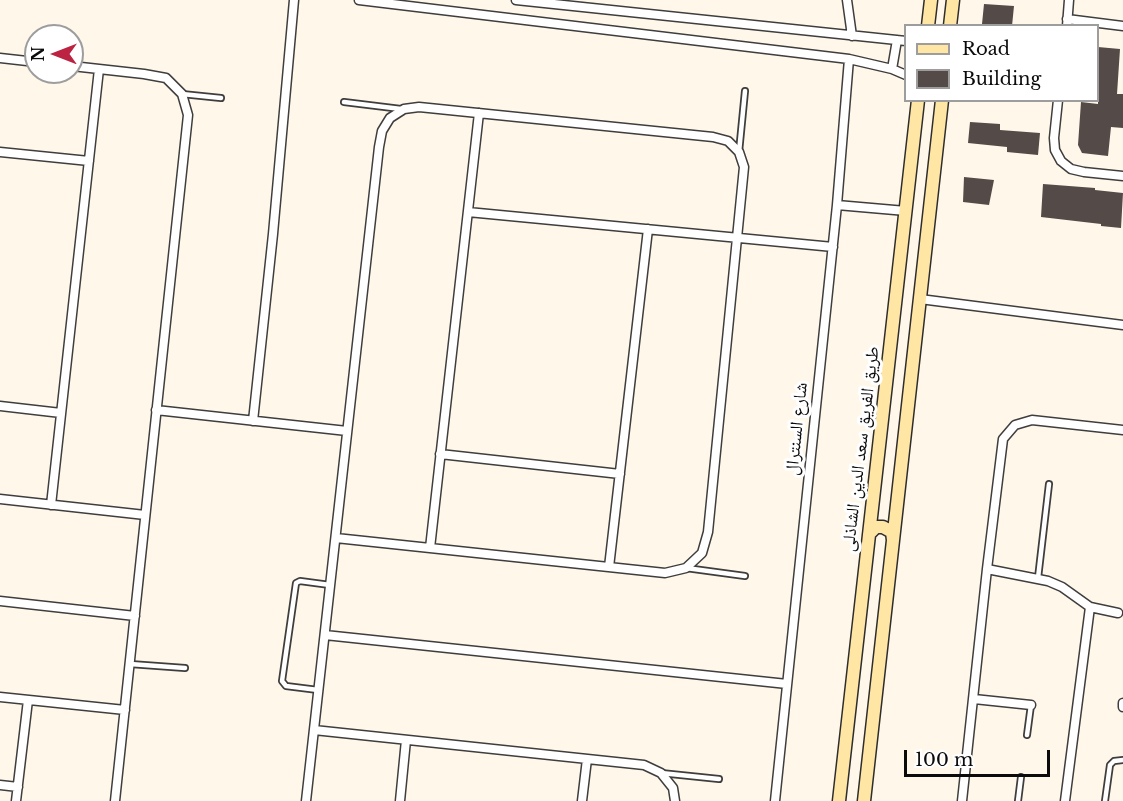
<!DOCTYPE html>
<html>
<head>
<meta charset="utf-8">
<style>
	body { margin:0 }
	#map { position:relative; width:1123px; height:801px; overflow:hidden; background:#fff7e9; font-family:"Libre Baskerville",serif }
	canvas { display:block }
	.legend { position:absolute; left:904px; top:24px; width:195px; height:78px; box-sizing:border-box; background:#fff; border:2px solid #9d9d9d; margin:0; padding:8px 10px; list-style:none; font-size:18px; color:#0b0b0b }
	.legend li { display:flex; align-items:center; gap:12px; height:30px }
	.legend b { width:30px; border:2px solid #9d9d9d }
	.north { position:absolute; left:24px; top:24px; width:60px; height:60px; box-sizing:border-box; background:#fff; border:2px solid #9d9d9d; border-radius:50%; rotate:270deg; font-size:16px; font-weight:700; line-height:24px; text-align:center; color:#0b0b0b }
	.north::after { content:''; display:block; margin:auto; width:21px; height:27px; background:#bc2242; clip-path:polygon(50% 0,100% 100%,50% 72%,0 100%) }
	.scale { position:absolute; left:904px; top:750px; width:146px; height:27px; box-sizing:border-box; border:3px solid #0b0b0b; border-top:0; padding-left:8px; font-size:18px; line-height:21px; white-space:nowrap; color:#0b0b0b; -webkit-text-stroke:4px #fff; paint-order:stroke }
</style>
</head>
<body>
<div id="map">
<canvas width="1123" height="801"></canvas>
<ul class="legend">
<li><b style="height:8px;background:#ffe6a4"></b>Road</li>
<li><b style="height:16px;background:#544a47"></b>Building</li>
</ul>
<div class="north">N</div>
<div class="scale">100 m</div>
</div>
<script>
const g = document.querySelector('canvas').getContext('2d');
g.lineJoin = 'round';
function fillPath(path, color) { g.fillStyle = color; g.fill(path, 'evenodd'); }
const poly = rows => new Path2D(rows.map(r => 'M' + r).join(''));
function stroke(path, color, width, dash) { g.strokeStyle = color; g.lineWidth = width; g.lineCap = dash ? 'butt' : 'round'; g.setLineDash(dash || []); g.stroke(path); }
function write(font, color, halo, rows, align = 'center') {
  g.font = font + ' "Libre Baskerville","Noto Naskh Arabic",serif'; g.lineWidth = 6; g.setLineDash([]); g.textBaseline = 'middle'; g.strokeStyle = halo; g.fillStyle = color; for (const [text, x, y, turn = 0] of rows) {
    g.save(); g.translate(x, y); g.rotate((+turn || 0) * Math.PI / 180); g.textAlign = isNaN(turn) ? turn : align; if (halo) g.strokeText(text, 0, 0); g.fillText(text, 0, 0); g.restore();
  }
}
const building = poly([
	[984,4,1014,6,1012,26,982,24],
	[1098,47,1120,49,1117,94,1123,94,1123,128,1111,127,1108,156,1082,153,1078,145,1081,102,1098,104],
	[970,122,1000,124,1000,130,1040,133,1038,155,1007,152,1007,147,968,143],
	[964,177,994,180,989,205,963,202],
	[1043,184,1095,188,1095,190,1123,193,1121,228,1101,226,1101,224,1041,217]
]);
const lane = poly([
	[182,94,221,98],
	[344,102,401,109],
	[739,152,745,91],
	[686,568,745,576],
	[1038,578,1049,484],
	[130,664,185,668],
	[318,690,286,686,282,681,296,583,300,581,330,585],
	[1027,735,1031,705],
	[661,773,719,779],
	[1018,801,1021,777],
	[1105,801,1110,765,1114,761,1123,760]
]);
const street = poly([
	[359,0,849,59,892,69,906,75],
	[516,0,906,41],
	[847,0,852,36],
	[1067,19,1123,26],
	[1067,26,1069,0],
	[0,58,36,62],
	[72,66,144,74,166,78,182,94,188,115,115,801],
	[892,69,897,40],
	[1058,100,1054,138,1055,150,1061,161,1071,169,1084,172,1123,176],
	[0,152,89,161],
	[837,205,906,211],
	[468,212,833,247],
	[920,299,1123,325],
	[0,406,61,413],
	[156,410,347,431],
	[253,421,273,234,294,0],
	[440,454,620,474],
	[0,499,145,515],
	[51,505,99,69],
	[430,548,479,113],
	[609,567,648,229],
	[987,569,1048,581,1062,587,1090,607,1118,613],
	[0,601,135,616],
	[325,635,787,684],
	[0,697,125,710],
	[974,699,1031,705],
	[1123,703,1123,707],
	[314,730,644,765,661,773,673,788,675,801],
	[0,785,18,787],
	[16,801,28,700],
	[306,801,379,147,382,131,390,118,404,109,419,107,713,137,728,141,739,152,744,167,708,532,702,553,686,568,665,573,336,538],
	[400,801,406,740],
	[582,801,587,759],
	[775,801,837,205,849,59],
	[962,801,987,569,1003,439,1015,425,1032,420,1123,430],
	[1065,801,1090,607]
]);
const secondary = poly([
	[928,26,931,0],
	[950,26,953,0],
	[869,534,876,527,883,527,892,532,893,540],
	[839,801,918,100],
	[864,801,942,100]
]);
const streetNames = [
	["شارع السنترال",797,429,-84],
	["طريق الفريق سعد الدين الشاذلى",861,449,-83]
];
fillPath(building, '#544a47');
stroke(lane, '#3e3e3e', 8);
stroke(street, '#3e3e3e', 11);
stroke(secondary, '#2d2d2d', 15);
stroke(lane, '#fff', 4.5);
stroke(street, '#fff', 8);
stroke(secondary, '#ffe6a4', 12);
write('18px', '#0b0b0b', '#fff', streetNames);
</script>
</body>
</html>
